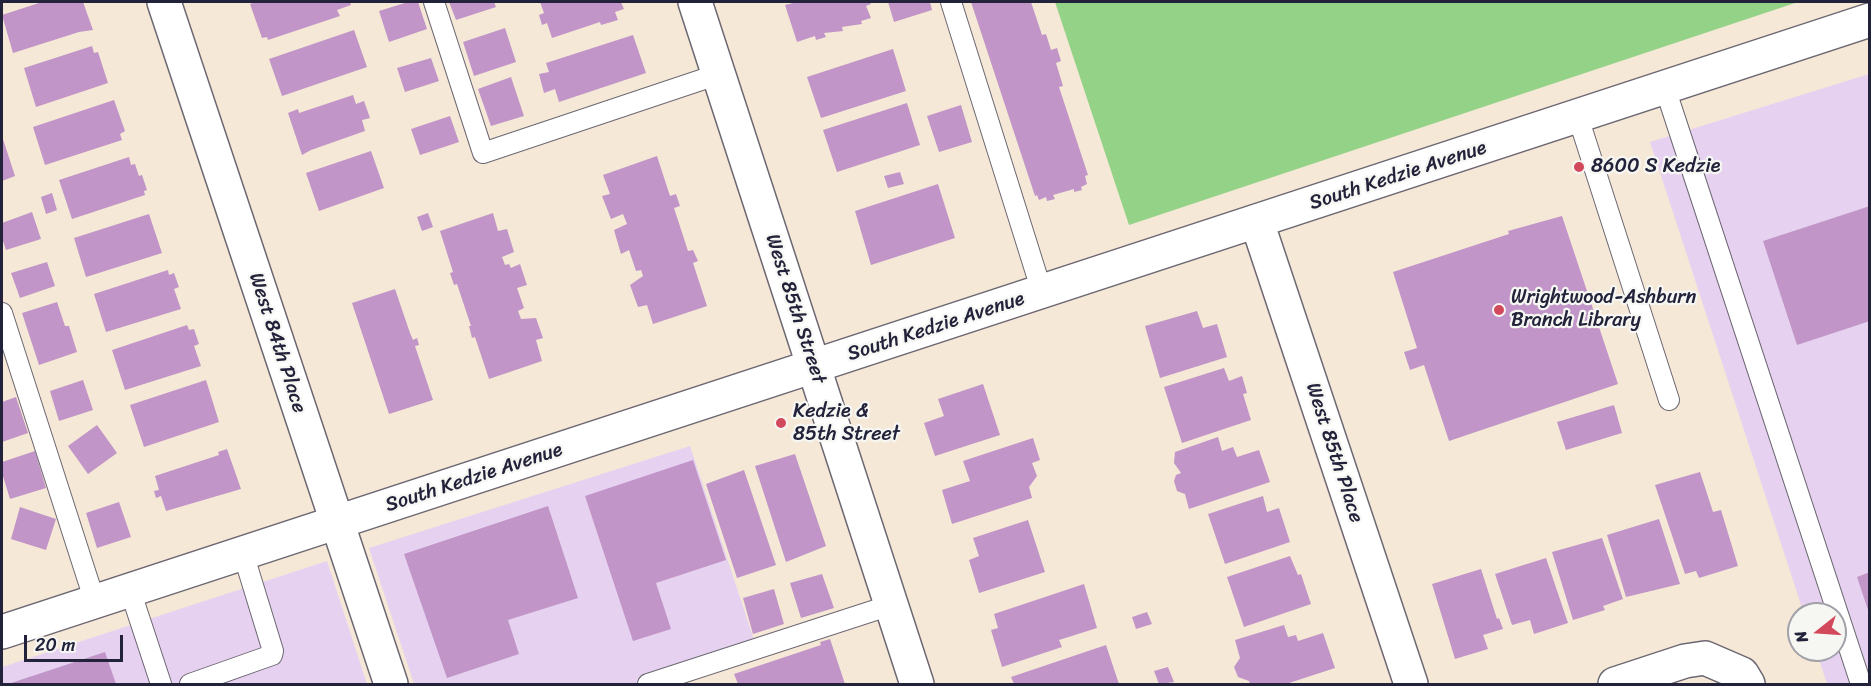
<!DOCTYPE html>
<html>
<head>
<meta charset="utf-8">
<style>
	body { margin:0 }
	#map { position:relative; width:1871px; height:686px; overflow:hidden; background:#f5e8d7; font-family:Sriracha,sans-serif }
	canvas { display:block }
	.frame { position:absolute; inset:0; border:3px solid #22223b; pointer-events:none }
	.north { position:absolute; left:1787px; top:602px; width:60px; height:60px; box-sizing:border-box; background:#f6f6f2; border:2px solid #a1a1a9; border-radius:50%; rotate:253deg; font-size:16px; font-weight:700; line-height:24px; text-align:center; color:#22223b }
	.north::after { content:''; display:block; margin:auto; width:21px; height:27px; background:#d1495b; clip-path:polygon(50% 0,100% 100%,50% 72%,0 100%) }
	.scale { position:absolute; left:24px; top:635px; width:99px; height:27px; box-sizing:border-box; border:3px solid #22223b; border-top:0; padding-left:8px; font-size:18px; line-height:21px; white-space:nowrap; color:#22223b; -webkit-text-stroke:4px #f6f6f2; paint-order:stroke }
</style>
</head>
<body>
<div id="map">
<canvas width="1871" height="686"></canvas>
<div class="frame"></div>
<div class="north">N</div>
<div class="scale">20 m</div>
</div>
<script>
const g = document.querySelector('canvas').getContext('2d');
g.lineJoin = 'round';
function fillPath(path, color) { g.fillStyle = color; g.fill(path, 'evenodd'); }
const poly = rows => new Path2D(rows.map(r => 'M' + r).join(''));
function stroke(path, color, width, dash) { g.strokeStyle = color; g.lineWidth = width; g.lineCap = dash ? 'butt' : 'round'; g.setLineDash(dash || []); g.stroke(path); }
function write(font, color, halo, rows, align = 'center') {
  g.font = font + ' Sriracha,sans-serif'; g.lineWidth = 4.5; g.setLineDash([]); g.textBaseline = 'middle'; g.strokeStyle = halo; g.fillStyle = color; for (const [text, x, y, turn = 0] of rows) {
    g.save(); g.translate(x, y); g.rotate((+turn || 0) * Math.PI / 180); g.textAlign = isNaN(turn) ? turn : align; if (halo) g.strokeText(text, 0, 0); g.fillText(text, 0, 0); g.restore();
  }
}
const built = poly([
	[1869,74,1869,684,1827,684,1816,650,1835,650,1835,614,1804,614,1650,142],
	[690,446,757,649,648,684,414,684,369,548],
	[327,561,367,684,2,684,2,667]
]);
const green = poly([
	[1055,2,1798,2,1129,225]
]);
const building = poly([
	[42,2,83,2,93,30,79,32,13,53,2,15],
	[255,2,350,2,351,5,337,10,340,16,268,40,267,37,262,38,250,4],
	[408,2,418,2,427,29,389,42,379,11],
	[449,2,494,2,496,7,456,20],
	[540,2,621,2,624,9,615,12,618,20,601,25,600,22,552,38,547,23,542,25,539,15,544,13],
	[797,2,870,2,871,4,866,6,871,18,861,21,862,24,842,27,843,31,824,33,826,37,816,40,815,36,797,42,785,5],
	[888,2,930,2,932,10,894,22],
	[971,2,1031,2,1042,35,1046,34,1051,50,1057,48,1061,61,1056,63,1063,86,1059,87,1088,175,1085,176,1087,184,1081,187,1082,190,1074,192,1074,189,1053,195,1055,199,1047,201,1046,197,1039,200,1037,195,1035,196],
	[505,28,516,62,474,76,463,42],
	[354,30,367,67,282,96,269,59],
	[633,35,646,73,559,102,555,89,544,93,539,74,549,72,546,63],
	[92,46,94,53,98,52,108,83,36,107,24,68],
	[893,49,906,91,821,118,807,77],
	[431,58,439,81,405,92,397,68],
	[511,77,524,116,491,126,478,89],
	[353,95,356,104,364,101,370,118,362,120,365,131,311,150,302,155,288,113,298,109,299,113],
	[114,100,125,131,120,134,122,140,45,165,33,127],
	[907,103,920,145,837,172,823,130],
	[961,105,972,142,939,152,927,116],
	[450,116,459,142,420,155,411,129],
	[2,136,15,176,2,181],
	[371,151,384,188,319,211,306,173],
	[657,156,670,196,676,194,680,206,674,208,688,251,693,250,698,261,693,263,707,306,653,324,647,305,638,307,630,285,643,276,641,270,636,271,629,250,621,254,614,230,627,224,623,214,611,219,602,196,610,194,603,175],
	[129,157,131,165,135,164,139,176,142,175,147,190,144,191,145,195,72,219,59,180],
	[900,172,904,184,888,188,884,176],
	[938,184,955,238,871,265,855,211],
	[52,193,57,210,46,214,41,197],
	[1870,206,1870,321,1797,345,1763,241],
	[32,212,41,239,6,250,2,238,2,223],
	[428,213,433,227,422,231,417,217],
	[493,213,498,231,507,229,514,252,502,257,505,265,509,264,511,268,520,264,527,285,517,288,524,308,518,311,521,319,536,318,543,338,536,340,542,361,489,379,475,337,472,338,469,326,471,326,457,284,454,285,450,273,453,272,440,231],
	[149,214,162,253,86,277,74,238],
	[1562,216,1618,384,1449,441,1424,365,1410,370,1404,352,1417,348,1393,272,1509,234,1508,231],
	[47,262,55,286,20,298,11,273],
	[168,270,169,275,174,273,179,287,174,289,181,309,106,332,94,294],
	[395,289,410,333,413,340,417,338,419,345,415,346,433,400,389,414,352,303],
	[57,302,65,326,69,326,77,352,39,365,22,313],
	[1197,311,1203,328,1217,324,1227,357,1160,378,1145,326],
	[187,325,189,330,194,329,199,344,194,346,201,366,125,390,112,350],
	[1224,368,1229,381,1242,376,1247,393,1243,394,1251,420,1182,443,1164,387],
	[83,380,93,410,59,421,50,391],
	[206,380,219,422,144,447,130,405],
	[983,384,1000,435,935,456,924,423,944,416,938,399],
	[16,397,28,433,2,442,2,402],
	[1614,405,1622,433,1566,450,1557,422],
	[97,425,117,453,88,474,68,446],
	[1218,437,1222,451,1233,447,1237,457,1259,450,1270,482,1189,509,1185,494,1177,491,1174,481,1176,475,1181,473,1174,463,1175,452],
	[1033,438,1040,460,1032,463,1037,476,1029,487,1032,498,952,524,942,490,970,481,963,461],
	[227,449,241,489,166,511,161,496,156,498,154,491,159,490,155,476,219,455,218,452],
	[35,451,46,488,10,499,2,473,2,462],
	[795,454,826,546,786,562,755,466],
	[693,460,726,560,656,583,671,629,633,641,585,496],
	[744,470,776,565,737,578,706,484],
	[1700,472,1713,512,1721,510,1738,566,1699,578,1696,571,1685,574,1655,485],
	[1263,496,1267,512,1279,508,1290,542,1225,564,1208,514],
	[119,502,131,537,97,548,86,513],
	[548,506,578,598,508,620,519,654,447,678,404,554],
	[20,507,56,519,46,550,11,539],
	[1659,519,1680,584,1626,597,1607,535],
	[1028,520,1045,572,979,593,969,560,979,556,973,538],
	[1602,538,1623,599,1603,606,1605,610,1573,620,1552,552],
	[1290,556,1298,575,1301,574,1311,604,1244,627,1227,577],
	[1546,558,1568,623,1534,634,1530,620,1512,625,1495,574],
	[1481,569,1497,619,1499,618,1503,629,1483,635,1488,649,1455,659,1432,584],
	[1870,572,1870,613,1869,613,1857,577],
	[822,574,834,608,801,618,790,583],
	[1084,584,1097,628,1059,640,1062,647,1002,667,991,630,998,628,994,614],
	[774,589,784,624,753,634,743,598],
	[1147,612,1152,624,1136,629,1132,617],
	[1284,625,1288,637,1296,635,1298,641,1323,633,1335,668,1286,684,1250,684,1249,681,1238,677,1234,667,1240,658,1235,640],
	[830,639,845,684,738,684,734,674,821,645,820,642],
	[1106,645,1119,684,1014,684,1011,677],
	[105,652,116,684,8,684],
	[1168,667,1174,682,1159,684,1154,671]
]);
const service = poly([
	[434,2,483,153,719,74],
	[951,2,1042,292],
	[1665,88,1861,684],
	[1578,117,1669,400],
	[2,313,95,602],
	[130,590,161,684],
	[190,684,272,655,273,651,243,553],
	[648,684,891,605]
]);
const minor = poly([
	[164,2,391,684],
	[695,2,917,684],
	[1257,222,1411,684],
	[1615,684,1685,661,1705,658,1742,674,1748,684]
]);
const secondary = poly([
	[2,632,1870,20]
]);
const markers = [
	[1579,167,6,"#d1495b"],
	[1499,310,6,"#d1495b"],
	[781,423,6,"#d1495b"]
];
const poiNames = [
	["8600 S Kedzie",1591,167],
	["Wrightwood-Ashburn",1511,298],
	["Branch Library",1511,321],
	["Kedzie &",793,412],
	["85th Street",793,435]
];
const streetNames = [
	["South Kedzie Avenue",1398,176,-18],
	["West 85th Street",795,309,72],
	["South Kedzie Avenue",936,327,-18],
	["West 84th Place",277,343,72],
	["West 85th Place",1334,453,72],
	["South Kedzie Avenue",474,478,-18]
];
fillPath(built, '#e6d2f0');
fillPath(green, '#94d287');
fillPath(building, '#c195c7');
stroke(service, '#6c6772', 22);
stroke(minor, '#6c6772', 36);
stroke(secondary, '#6c6772', 36);
stroke(service, '#fff', 20);
stroke(minor, '#fff', 33);
stroke(secondary, '#fff', 33);
for (const [x, y, r, color] of markers) { const dot = new Path2D(); dot.arc(x, y, r, 0, 2 * Math.PI); g.fillStyle = color; g.fill(dot); stroke(dot, '#f6f6f2', 2); }
write('20px', '#22223b', '#f6f6f2', poiNames, 'left');
write('20px', '#22223b', '#f6f6f2', streetNames);
</script>
</body>
</html>
